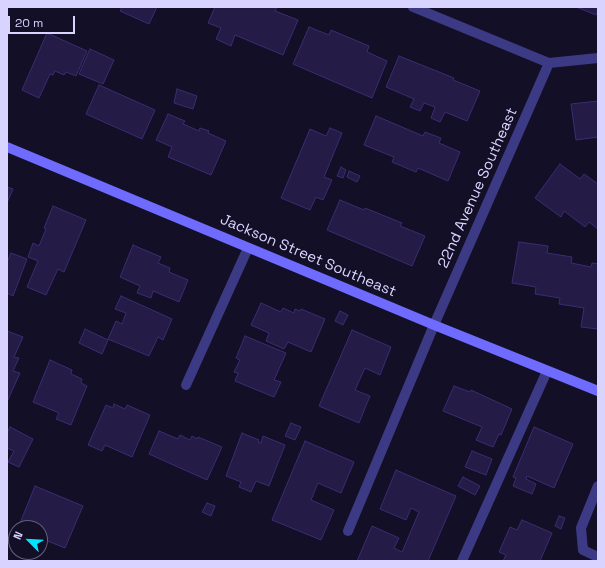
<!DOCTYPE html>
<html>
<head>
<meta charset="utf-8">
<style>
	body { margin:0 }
	#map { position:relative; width:605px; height:568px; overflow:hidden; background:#130f26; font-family:"Space Grotesk",sans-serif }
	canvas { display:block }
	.frame { position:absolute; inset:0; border:8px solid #d9d4ff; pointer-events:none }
	.north { position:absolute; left:8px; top:520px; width:40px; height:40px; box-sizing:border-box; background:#130f26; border:1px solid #625e7d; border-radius:50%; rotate:294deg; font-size:11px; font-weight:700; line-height:16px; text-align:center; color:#d9d4ff }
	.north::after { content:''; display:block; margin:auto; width:14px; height:18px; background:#00e5ff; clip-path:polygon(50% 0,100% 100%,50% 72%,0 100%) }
	.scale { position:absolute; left:8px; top:16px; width:67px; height:18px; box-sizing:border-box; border:2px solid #d9d4ff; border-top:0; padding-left:5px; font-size:12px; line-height:14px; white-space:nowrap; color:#d9d4ff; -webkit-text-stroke:3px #130f26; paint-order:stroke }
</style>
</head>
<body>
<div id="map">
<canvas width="605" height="568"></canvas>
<div class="frame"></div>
<div class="north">N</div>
<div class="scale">20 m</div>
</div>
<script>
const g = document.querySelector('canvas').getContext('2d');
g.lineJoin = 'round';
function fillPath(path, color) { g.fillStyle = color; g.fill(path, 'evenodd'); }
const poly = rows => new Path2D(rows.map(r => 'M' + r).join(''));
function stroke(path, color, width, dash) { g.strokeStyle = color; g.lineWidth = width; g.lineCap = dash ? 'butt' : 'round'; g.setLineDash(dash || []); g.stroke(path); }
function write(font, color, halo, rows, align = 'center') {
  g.font = font + ' "Space Grotesk",sans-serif'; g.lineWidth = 3; g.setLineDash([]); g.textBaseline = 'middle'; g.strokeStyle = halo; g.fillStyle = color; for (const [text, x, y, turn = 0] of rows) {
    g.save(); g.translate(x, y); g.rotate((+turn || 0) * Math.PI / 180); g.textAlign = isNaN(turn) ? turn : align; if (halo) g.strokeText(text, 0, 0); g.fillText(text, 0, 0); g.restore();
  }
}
const building = poly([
	[122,7,157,7,149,24,120,11,122,7],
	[215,7,277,7,275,11,298,20,283,55,235,35,231,46,216,39,221,28,208,23,215,7],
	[576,7,598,7,598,10,596,15,576,7],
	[309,27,329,35,331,30,369,46,367,52,387,61,372,98,293,64,309,27],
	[47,33,87,51,76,76,66,72,64,75,55,71,53,75,50,74,39,98,22,90,47,33],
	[90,49,114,60,103,84,79,74,90,49],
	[399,56,454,78,453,80,480,91,467,121,445,112,440,122,431,118,435,107,424,103,420,111,410,107,414,99,386,87,399,56],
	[99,85,155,110,142,139,86,114,99,85],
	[177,89,197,96,193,109,174,103,177,89],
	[598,101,598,137,576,140,571,104,598,101],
	[168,114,185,121,183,124,199,131,200,128,209,131,208,133,226,141,211,175,168,157,172,147,156,140,168,114],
	[376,116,423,136,425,132,441,138,439,143,460,152,448,181,418,168,416,172,392,162,394,157,364,145,376,116],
	[330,128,342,133,324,177,332,180,323,200,316,197,310,210,281,198,310,129,326,136,330,128],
	[560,164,580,179,584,174,598,184,598,229,589,222,585,227,564,211,561,217,535,198,560,164],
	[341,167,346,170,343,178,337,176,341,167],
	[349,171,360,176,357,182,347,177,349,171],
	[7,187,13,189,7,203,7,187],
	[340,200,364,210,365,208,402,223,400,226,425,236,412,266,327,230,340,200],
	[53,206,86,220,64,272,58,269,46,295,27,287,38,261,28,257,33,243,39,246,46,229,44,228,53,206],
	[519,242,548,246,547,253,572,257,571,263,591,267,592,263,598,264,598,329,581,327,584,308,559,304,560,298,535,294,536,287,512,283,519,242],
	[133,245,161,257,158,263,170,268,169,272,188,280,179,302,153,291,151,298,137,293,140,286,120,277,133,245],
	[11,253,27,259,13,296,7,293,7,263,11,253],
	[121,296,172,319,163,340,158,337,149,356,108,339,116,321,122,324,126,313,115,309,121,296],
	[261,303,281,312,283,308,294,313,295,309,300,311,301,309,325,319,311,352,288,342,284,349,266,341,269,333,251,325,261,303],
	[340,311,348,315,343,325,335,321,340,311],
	[85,329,108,340,102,354,79,343,85,329],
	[352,330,391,347,380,375,365,368,355,390,370,396,359,423,319,406,352,330],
	[7,331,23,337,14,357,19,358,13,371,20,373,7,402,7,331],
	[245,336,286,353,274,380,281,382,274,397,235,381,238,373,234,372,240,360,236,358,245,336],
	[50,360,72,370,71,374,82,379,81,383,87,386,71,425,56,419,59,413,33,402,50,360],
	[454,386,470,392,471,390,512,409,501,435,499,434,493,447,476,440,482,427,443,411,454,386],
	[114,404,125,409,127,405,150,415,132,457,105,445,102,451,88,445,106,405,113,408,114,404],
	[291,423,301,427,295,440,285,436,291,423],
	[10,427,33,439,19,467,8,462,14,451,7,448,7,433,10,427],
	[534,427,573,444,554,488,527,476,526,479,536,484,532,494,513,486,516,478,513,477,534,427],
	[159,431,178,439,180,435,190,440,192,436,197,439,198,437,222,447,207,480,149,454,159,431],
	[242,433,259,440,258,442,261,443,263,436,285,445,269,486,256,481,251,492,239,487,241,482,226,476,242,433],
	[305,441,354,462,341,493,318,483,311,500,334,510,321,540,272,520,305,441],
	[472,451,492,459,486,475,465,467,472,451],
	[396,470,456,496,428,561,357,561,372,526,399,538,394,548,402,552,419,512,411,508,406,520,380,509,396,470],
	[463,477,480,486,475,495,458,486,463,477],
	[35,486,83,506,65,548,40,538,40,528,31,528,20,523,35,486],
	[207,503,215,506,211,516,202,512,207,503],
	[559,516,565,518,561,529,555,526,559,516],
	[522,520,552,533,540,561,503,561,506,555,499,552,510,527,517,530,522,520]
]);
const lane = poly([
	[348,531,434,325],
	[462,561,547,371]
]);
const street = poly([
	[413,7,549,63,598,58],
	[434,325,549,63],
	[186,385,248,248],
	[598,486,581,528,583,550,598,557]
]);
const secondary = poly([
	[7,147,434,325,598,391]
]);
const streetNames = [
	["22nd Avenue Southeast",478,188,-66],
	["Jackson Street Southeast",308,256,23]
];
fillPath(building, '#241b47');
stroke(building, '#3b2d73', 1);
stroke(lane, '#3d3a85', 10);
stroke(street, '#3d3a85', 10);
stroke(secondary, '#6f6bff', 10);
write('15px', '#d9d4ff', '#130f26', streetNames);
</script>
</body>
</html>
